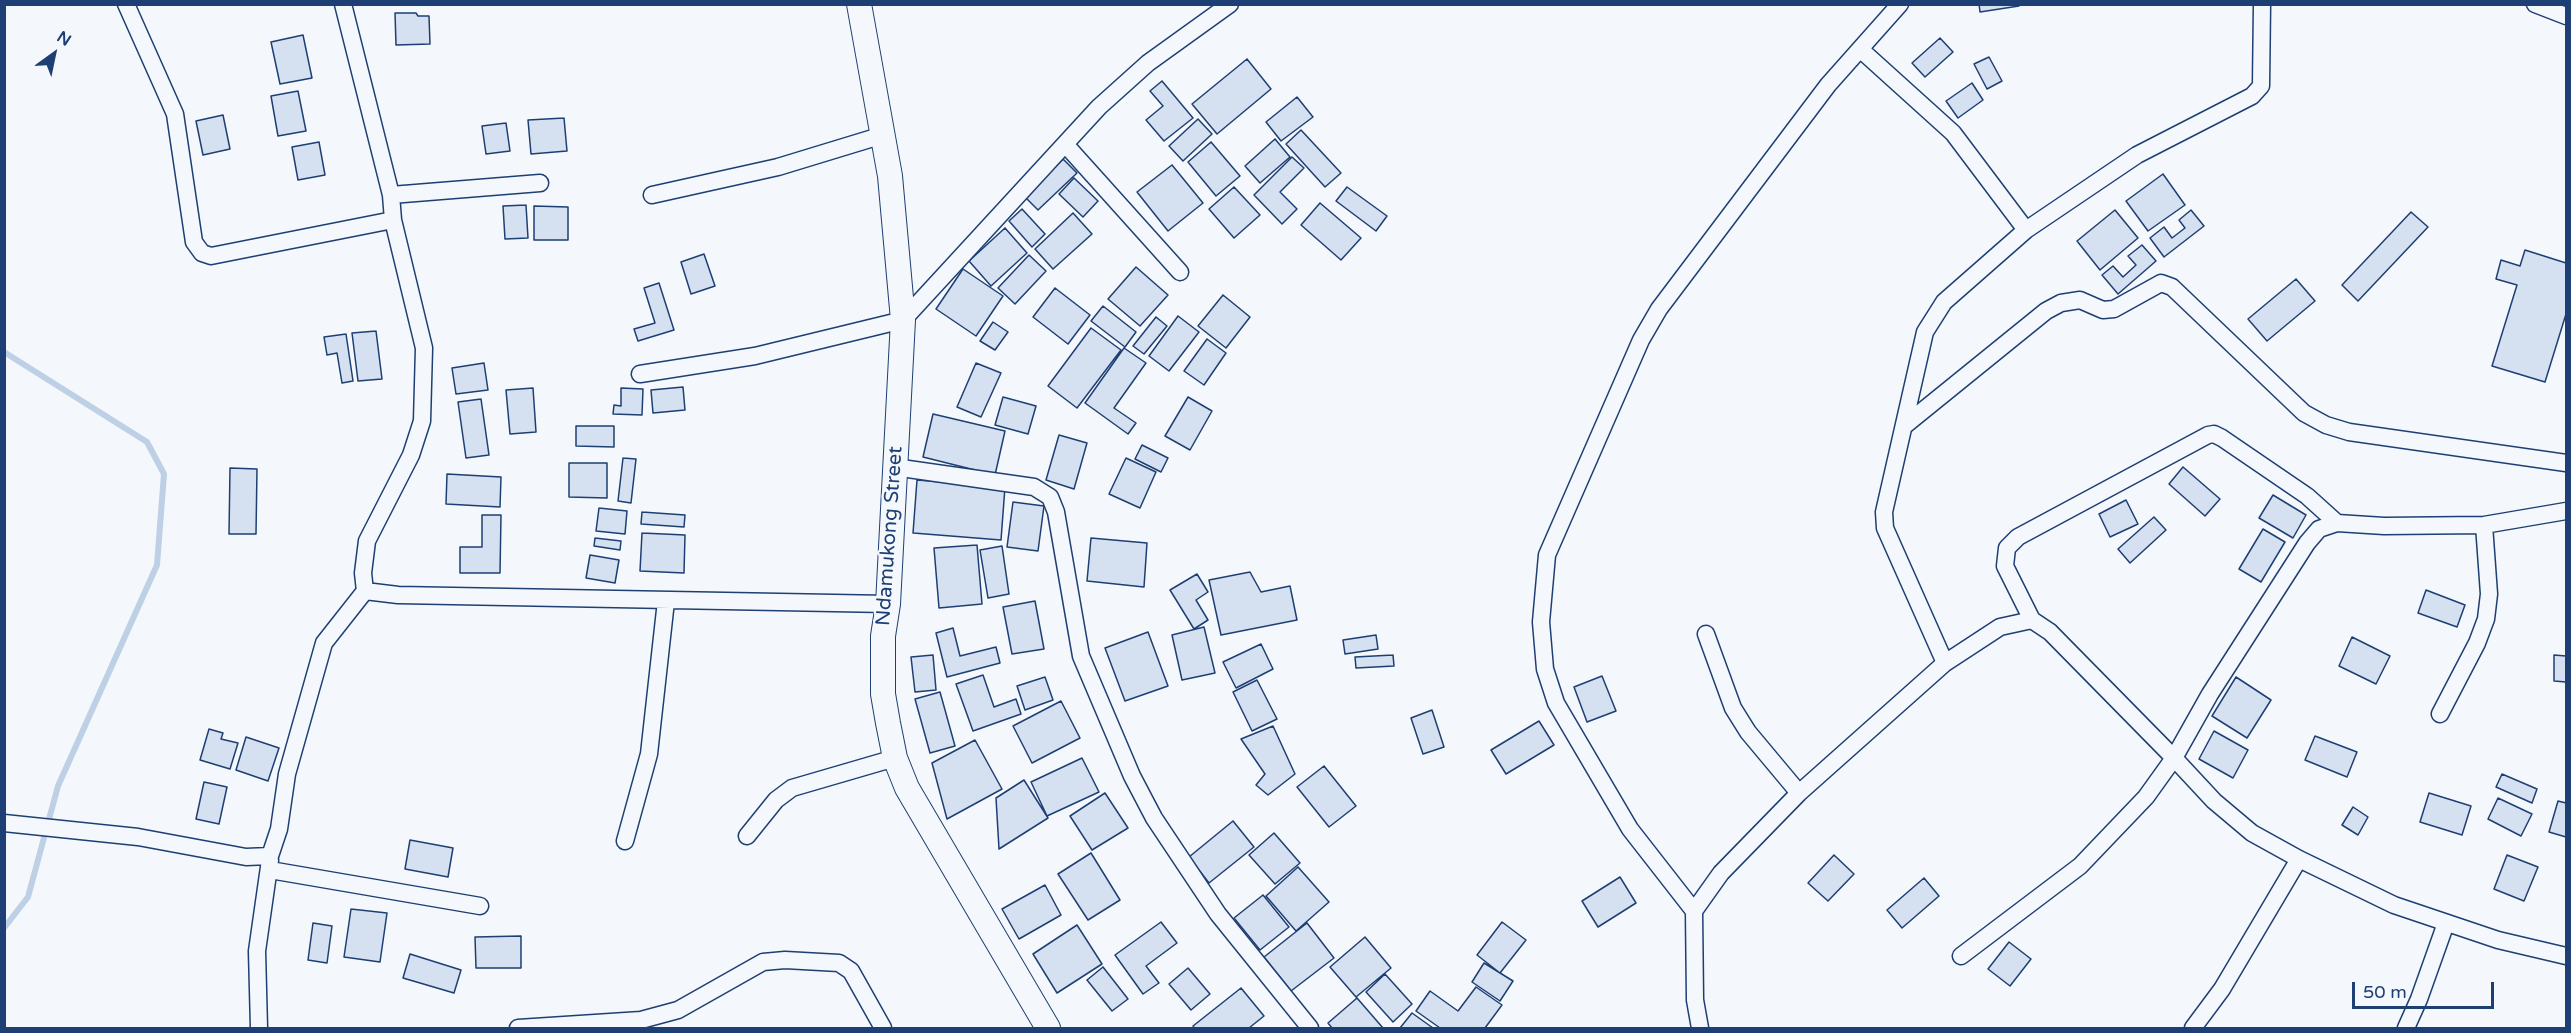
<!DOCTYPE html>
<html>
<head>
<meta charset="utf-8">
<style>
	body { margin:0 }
	#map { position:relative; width:2571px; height:1033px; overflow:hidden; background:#f4f7fb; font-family:"Varela Round",sans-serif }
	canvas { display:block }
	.frame { position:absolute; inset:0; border:6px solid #1d3f73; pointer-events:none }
	.north { position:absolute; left:24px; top:24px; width:60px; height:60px; -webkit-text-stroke:4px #f4f7fb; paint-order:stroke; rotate:33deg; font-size:16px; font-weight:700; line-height:24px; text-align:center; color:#1d3f73 }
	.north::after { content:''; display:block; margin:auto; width:21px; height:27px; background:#1d3f73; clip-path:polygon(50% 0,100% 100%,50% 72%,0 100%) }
	.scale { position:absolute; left:2352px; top:982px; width:142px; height:27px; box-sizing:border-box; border:3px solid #1d3f73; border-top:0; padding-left:8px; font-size:18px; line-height:21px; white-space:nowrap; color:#1d3f73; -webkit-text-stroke:4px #f4f7fb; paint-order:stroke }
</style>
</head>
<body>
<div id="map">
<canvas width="2571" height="1033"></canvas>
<div class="frame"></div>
<div class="north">N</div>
<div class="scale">50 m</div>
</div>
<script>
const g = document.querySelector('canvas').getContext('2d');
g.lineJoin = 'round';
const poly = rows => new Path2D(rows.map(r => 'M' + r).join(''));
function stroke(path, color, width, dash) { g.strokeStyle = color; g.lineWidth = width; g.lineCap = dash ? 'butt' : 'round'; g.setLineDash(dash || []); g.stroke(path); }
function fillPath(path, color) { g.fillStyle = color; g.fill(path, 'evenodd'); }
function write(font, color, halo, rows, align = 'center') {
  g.font = font + ' "Varela Round",sans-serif'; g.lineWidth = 4.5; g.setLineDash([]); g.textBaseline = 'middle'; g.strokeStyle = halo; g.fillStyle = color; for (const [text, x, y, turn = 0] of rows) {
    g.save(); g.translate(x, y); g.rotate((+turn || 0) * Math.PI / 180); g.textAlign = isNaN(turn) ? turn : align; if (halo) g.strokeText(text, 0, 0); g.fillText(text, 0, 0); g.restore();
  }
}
const stream = poly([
	[4,352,147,442,164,474,157,565,58,786,28,897,4,928]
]);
const building = poly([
	[1979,4,2019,4,2019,6,1980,12,1979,4],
	[395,13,416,13,418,16,429,16,430,44,396,45,395,13],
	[303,35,312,78,280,84,271,42,303,35],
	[1940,38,1953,52,1925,77,1912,63,1940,38],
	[1989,57,2002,81,1987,89,1974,64,1989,57],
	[1247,59,1271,89,1217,134,1192,104,1247,59],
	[1162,81,1193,118,1164,141,1146,120,1163,106,1150,91,1162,81],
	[1972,83,1983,100,1958,118,1946,101,1972,83],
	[298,91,306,131,278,136,271,96,298,91],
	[1297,97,1313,117,1281,141,1266,122,1297,97],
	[223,115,230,149,203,155,196,121,223,115],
	[564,118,567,151,531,154,528,120,564,118],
	[1198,119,1212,134,1183,161,1169,146,1198,119],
	[506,123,510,151,486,154,482,126,506,123],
	[1301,130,1341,173,1325,187,1286,144,1301,130],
	[1275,139,1290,157,1260,183,1245,166,1275,139],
	[319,142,325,175,298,180,292,147,319,142],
	[1211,142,1240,176,1216,196,1188,162,1211,142],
	[1292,157,1304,168,1280,192,1297,209,1282,224,1254,195,1292,157],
	[1063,159,1077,173,1038,210,1025,197,1063,159],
	[1172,165,1203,203,1168,231,1137,192,1172,165],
	[2163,174,2185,205,2148,231,2126,201,2163,174],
	[1074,178,1098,201,1083,217,1059,194,1074,178],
	[1234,187,1260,215,1234,238,1209,209,1234,187],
	[1347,187,1387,216,1376,231,1336,201,1347,187],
	[1320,203,1361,238,1341,260,1301,225,1320,203],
	[526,205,528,238,505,239,503,206,526,205],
	[534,206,568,207,568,240,534,240,534,206],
	[1022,209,1045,234,1032,247,1009,221,1022,209],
	[2115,210,2138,238,2100,270,2077,241,2115,210],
	[2191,210,2204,226,2164,257,2150,238,2164,227,2172,238,2185,228,2179,220,2191,210],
	[2411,212,2428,227,2358,301,2342,285,2411,212],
	[1073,213,1092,234,1053,269,1035,249,1073,213],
	[1005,228,1027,253,991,286,969,261,1005,228],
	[2142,245,2156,261,2118,294,2102,275,2113,266,2123,277,2136,265,2128,256,2142,245],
	[2525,250,2566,263,2566,314,2545,382,2492,366,2517,285,2496,279,2501,260,2520,266,2525,250],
	[704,254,715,286,691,294,681,262,704,254],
	[1029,255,1046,271,1015,304,998,288,1029,255],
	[1136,267,1168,295,1140,326,1108,299,1136,267],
	[963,269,1003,296,976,336,936,309,963,269],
	[2296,279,2315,301,2267,341,2248,319,2296,279],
	[659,283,674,330,638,341,634,329,655,323,644,288,659,283],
	[1055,288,1090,315,1068,344,1033,317,1055,288],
	[1223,295,1250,317,1226,348,1198,326,1223,295],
	[1103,306,1136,332,1125,347,1091,321,1103,306],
	[1178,316,1199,332,1169,371,1149,356,1178,316],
	[1156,317,1167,326,1144,354,1133,346,1156,317],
	[993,322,1008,332,995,350,980,341,993,322],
	[1091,328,1121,350,1077,408,1048,386,1091,328],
	[376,331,382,379,358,381,352,333,376,331],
	[346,334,353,381,342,383,337,353,327,355,324,337,346,334],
	[1207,339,1226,353,1204,385,1184,371,1207,339],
	[1124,348,1146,363,1114,408,1136,423,1128,434,1085,403,1124,348],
	[484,363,488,390,456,394,452,368,484,363],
	[976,363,1001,373,981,417,957,407,976,363],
	[683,387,685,410,653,413,651,390,683,387],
	[533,388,536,432,510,434,506,390,533,388],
	[621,388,643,389,642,415,613,414,614,405,621,406,621,388],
	[1003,397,1036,406,1028,434,995,425,1003,397],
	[1188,397,1212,411,1190,450,1165,436,1188,397],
	[481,399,489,455,466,458,458,402,481,399],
	[933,414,1005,431,995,475,923,457,933,414],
	[576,426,614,426,614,447,576,446,576,426],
	[1059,435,1087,443,1074,489,1046,480,1059,435],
	[1142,445,1168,458,1161,472,1135,459,1142,445],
	[623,458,636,459,631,503,618,501,623,458],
	[1126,458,1156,472,1140,508,1109,494,1126,458],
	[569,463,607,463,607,498,569,497,569,463],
	[2183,467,2220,499,2205,516,2169,484,2183,467],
	[230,468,257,469,256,534,229,534,230,468],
	[447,474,501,477,500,507,446,504,447,474],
	[917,480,1005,487,1001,540,913,533,917,480],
	[2273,495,2306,515,2293,538,2259,518,2273,495],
	[2126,500,2138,524,2110,537,2099,514,2126,500],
	[1013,502,1044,506,1038,551,1007,547,1013,502],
	[599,508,627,511,625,534,596,531,599,508],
	[642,512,685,515,684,527,641,524,642,512],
	[482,515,501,515,500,573,460,573,460,547,482,547,482,515],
	[2154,517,2166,530,2130,563,2118,549,2154,517],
	[2263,529,2285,542,2261,582,2239,569,2263,529],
	[642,533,685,535,684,573,640,571,642,533],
	[595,538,621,541,620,550,594,546,595,538],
	[1091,538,1147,543,1144,587,1087,581,1091,538],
	[977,545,982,604,939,608,934,548,977,545],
	[1002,546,1009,594,988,598,980,550,1002,546],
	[590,555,619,560,615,583,586,578,590,555],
	[1250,572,1261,592,1290,586,1297,620,1221,635,1209,580,1250,572],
	[1197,574,1208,592,1196,600,1208,620,1194,629,1170,590,1197,574],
	[2426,590,2465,605,2457,627,2418,613,2426,590],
	[1035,601,1044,649,1012,654,1003,607,1035,601],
	[1204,627,1215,673,1182,680,1172,635,1204,627],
	[953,628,960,656,996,647,1000,663,947,677,936,633,953,628],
	[1148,632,1168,686,1125,701,1105,648,1148,632],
	[1376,635,1378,649,1345,654,1343,640,1376,635],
	[2352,637,2390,656,2376,684,2339,666,2352,637],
	[1261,644,1273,669,1236,688,1223,662,1261,644],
	[933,655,936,690,915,692,911,657,933,655],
	[1393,655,1394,666,1356,668,1355,657,1393,655],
	[2554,655,2566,656,2566,682,2554,681,2554,655],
	[983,675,994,707,1016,699,1021,714,973,731,956,684,983,675],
	[1602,676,1616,711,1587,722,1574,687,1602,676],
	[1045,677,1053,700,1025,710,1017,686,1045,677],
	[2236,677,2271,700,2247,738,2212,716,2236,677],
	[1257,680,1277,719,1252,731,1233,692,1257,680],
	[940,692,955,746,930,753,915,699,940,692],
	[1061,701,1080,738,1032,763,1013,726,1061,701],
	[1432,710,1444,747,1423,754,1411,718,1432,710],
	[1539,721,1554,745,1506,774,1491,750,1539,721],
	[1273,726,1295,774,1268,795,1256,785,1265,774,1241,739,1273,726],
	[209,729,223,733,221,739,238,743,230,769,200,760,209,729],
	[2214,731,2248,750,2233,778,2199,759,2214,731],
	[2315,736,2357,752,2347,777,2305,760,2315,736],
	[246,737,279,748,268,781,236,770,246,737],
	[975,740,1002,789,947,819,932,763,975,740],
	[1082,758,1099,792,1047,816,1031,782,1082,758],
	[1324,766,1356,806,1329,827,1297,787,1324,766],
	[2502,774,2537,789,2532,803,2496,787,2502,774],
	[1024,780,1048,818,999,849,996,798,1024,780],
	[204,782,227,787,219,824,196,819,204,782],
	[1105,793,1128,828,1092,850,1070,816,1105,793],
	[2429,793,2471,806,2462,835,2420,822,2429,793],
	[2498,798,2532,814,2521,836,2488,819,2498,798],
	[2558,801,2566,803,2566,837,2549,832,2558,801],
	[2353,807,2368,817,2358,835,2342,825,2353,807],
	[1233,821,1254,847,1209,883,1189,857,1233,821],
	[1274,833,1300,863,1275,884,1249,855,1274,833],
	[410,840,453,848,448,877,405,869,410,840],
	[1091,853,1120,900,1088,920,1058,874,1091,853],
	[1834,855,1854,874,1828,901,1808,883,1834,855],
	[2507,855,2538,867,2524,901,2494,889,2507,855],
	[1298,867,1329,902,1296,931,1266,896,1298,867],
	[1620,877,1636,903,1598,927,1582,901,1620,877],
	[1924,878,1939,896,1902,928,1887,910,1924,878],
	[1045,885,1061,915,1019,939,1002,909,1045,885],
	[1263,895,1289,927,1260,950,1234,918,1263,895],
	[351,909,387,913,380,962,344,957,351,909],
	[1161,922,1177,943,1146,966,1159,983,1143,994,1115,955,1161,922],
	[1502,922,1526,940,1500,973,1477,955,1502,922],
	[313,923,332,926,327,963,308,960,313,923],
	[1307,923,1334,958,1291,991,1264,957,1307,923],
	[1077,925,1102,964,1057,993,1033,954,1077,925],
	[521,936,521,968,476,968,475,937,521,936],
	[1365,937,1391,968,1356,997,1330,967,1365,937],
	[2009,942,2031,959,2010,986,1988,969,2009,942],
	[410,954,461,970,454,993,403,978,410,954],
	[1484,963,1513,981,1500,1001,1472,982,1484,963],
	[1103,967,1128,999,1112,1011,1087,980,1103,967],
	[1188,968,1210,994,1191,1010,1169,984,1188,968],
	[1385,974,1412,1004,1393,1022,1366,992,1385,974],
	[1476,987,1502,1005,1485,1028,1440,1028,1416,1011,1430,991,1458,1011,1476,987],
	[1241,988,1264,1016,1249,1028,1195,1028,1193,1026,1241,988],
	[1357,998,1383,1028,1332,1028,1328,1023,1357,998],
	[1412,1013,1433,1028,1400,1028,1412,1013]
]);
const street = poly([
	[126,4,175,114,194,242,202,253,211,256,393,220],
	[343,4,391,195,393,220,424,348,422,421,411,455,367,541,363,573,365,591],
	[2535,4,2566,16],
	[1860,49,1953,133,2026,230],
	[1065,144,1180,272],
	[391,195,540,183],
	[652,195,778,167,883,135],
	[640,374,755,356,903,320,1099,107,1148,63,1230,4],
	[1904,426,2046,311,2061,303,2080,300,2103,310,2114,309,2161,283,2172,287,2304,413,2326,425,2349,432,2566,463],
	[894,467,1034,487,1050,497,1056,512,1081,656,1132,776,1154,818,1218,914,1310,1028],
	[2032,620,2005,566,2007,548,2018,537,2208,435,2214,434,2222,438,2307,496,2337,523],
	[1706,634,1733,708,1748,732,1799,793],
	[1945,663,1885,528,1884,512,1925,332,1944,302,2026,230,2137,155,2252,96,2261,86,2262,4],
	[2440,714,2477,643,2486,619,2489,594,2484,525],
	[4,823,138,837,246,857,270,856,279,829,287,774,324,643,365,591,398,595,888,604],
	[747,836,776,800,792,788,895,758],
	[625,841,649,754,666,601],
	[270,870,480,906],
	[1694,911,1630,829,1556,703,1545,669,1541,622,1547,555,1641,340,1659,309,1828,85,1900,4],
	[1961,956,2080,866,2146,797,2174,758,2214,801,2252,833,2299,859,2394,905,2498,940,2566,956],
	[259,1028,257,951,270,860],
	[518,1028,641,1020,678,1010,763,962,785,960,839,963,851,971,883,1028],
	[1700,1028,1695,1000,1694,911,1721,873,1799,793,1945,663,2000,627,2032,620,2050,632,2174,758,2210,694,2307,543,2319,529,2337,523,2384,526,2484,525,2566,511],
	[2193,1028,2222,989,2299,859],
	[2406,1028,2419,999,2446,923]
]);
const secondary = poly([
	[859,4,890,176,903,320,888,604,883,636,883,694,888,723,895,758,907,788,1048,1028]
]);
const streetNames = [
	["Ndamukong Street",890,536,-86]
];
stroke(stream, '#bed0e5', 6);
fillPath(building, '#d5e0f0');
stroke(building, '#1d3f73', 1.5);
stroke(street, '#1d3f73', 19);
stroke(secondary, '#1d3f73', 26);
stroke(street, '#f4f7fb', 16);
stroke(secondary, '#f4f7fb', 24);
write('20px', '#1d3f73', '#f4f7fb', streetNames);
</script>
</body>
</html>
